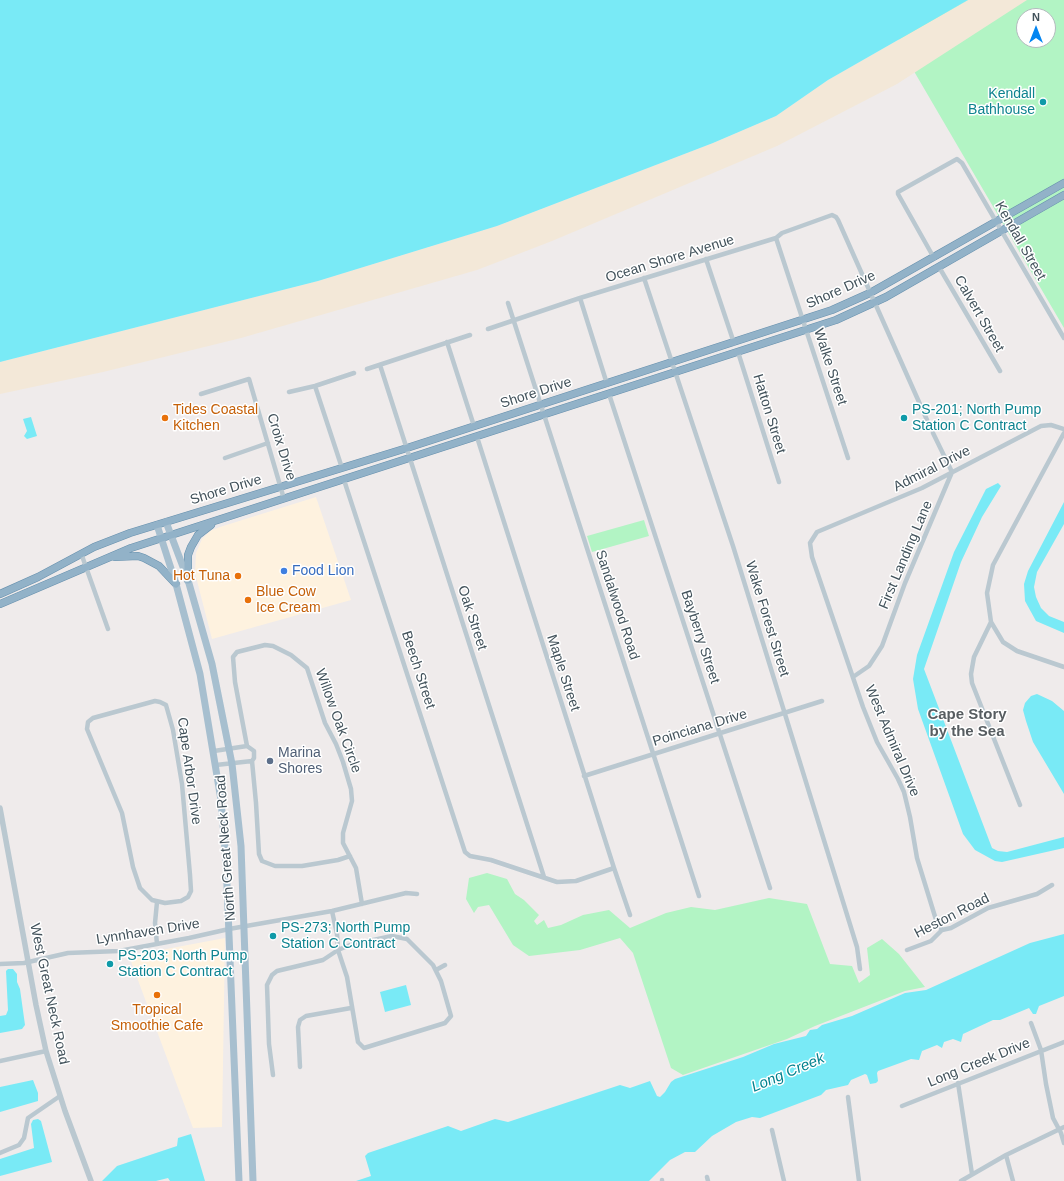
<!DOCTYPE html>
<html>
<head>
<meta charset="utf-8">
<style>
	body { margin:0 }
	#map { position:relative; width:1064px; height:1181px; overflow:hidden; background:#efebeb; font-family:Helvetica,sans-serif }
	canvas { display:block }
	.north { position:absolute; left:1016px; top:8px; width:40px; height:40px; box-sizing:border-box; background:#fff; border:1px solid #b3babd; border-radius:50%; rotate:0deg; font-size:11px; font-weight:700; line-height:16px; text-align:center; color:#42525b }
	.north::after { content:''; display:block; margin:auto; width:14px; height:18px; background:#0385f1; clip-path:polygon(50% 0,100% 100%,50% 72%,0 100%) }
</style>
</head>
<body>
<div id="map">
<canvas width="1064" height="1181"></canvas>
<div class="north">N</div>
</div>
<script>
const g = document.querySelector('canvas').getContext('2d');
g.lineJoin = 'round';
function fillPath(path, color) { g.fillStyle = color; g.fill(path, 'evenodd'); }
const poly = rows => new Path2D(rows.map(r => 'M' + r).join(''));
function stroke(path, color, width, dash) { g.strokeStyle = color; g.lineWidth = width; g.lineCap = dash ? 'butt' : 'round'; g.setLineDash(dash || []); g.stroke(path); }
function write(font, color, halo, rows, align = 'center') {
  g.font = font + ' Helvetica,sans-serif'; g.lineWidth = 3; g.setLineDash([]); g.textBaseline = 'middle'; g.strokeStyle = halo; g.fillStyle = color; for (const [text, x, y, turn = 0] of rows) {
    g.save(); g.translate(x, y); g.rotate((+turn || 0) * Math.PI / 180); g.textAlign = isNaN(turn) ? turn : align; if (halo) g.strokeText(text, 0, 0); g.fillText(text, 0, 0); g.restore();
  }
}
const commercial = poly([
	[316,497,351,600,212,639,195,573,196,553,202,539,210,531,220,527],
	[225,938,222,1127,193,1128,129,956]
]);
const green = poly([
	[968,0,1064,0,1064,328,915,73,898,38],
	[1024,16,1048,16,1048,40,1024,40],
	[644,520,649,536,592,552,587,536],
	[487,873,507,879,515,894,524,900,539,915,534,921,537,925,544,920,548,928,561,925,583,915,609,910,630,928,666,913,691,907,715,910,769,898,807,904,830,964,852,966,859,983,870,975,867,948,882,939,899,954,925,987,905,991,815,1026,787,1039,683,1075,671,1068,633,953,620,938,580,950,529,956,513,945,489,905,478,907,474,913,466,899,469,878]
]);
const sand = poly([
	[968,0,1027,0,897,84,777,146,552,241,477,270,241,338,103,372,0,394,0,362,318,281,497,226,713,143,776,116,828,80]
]);
const water = poly([
	[0,0,968,0,828,80,776,116,713,143,497,226,318,281,0,362],
	[31,417,37,436,27,439,24,436,27,431,23,419],
	[998,483,1001,486,982,517,961,562,924,669,992,848,998,851,1007,852,1064,837,1064,848,1002,862,995,861,975,850,963,834,918,709,913,679,917,655,954,552,986,489],
	[1064,502,1064,524,1037,572,1034,587,1036,597,1041,608,1049,616,1064,622,1064,633,1036,621,1025,601,1024,584,1028,571],
	[1037,694,1052,701,1064,711,1064,794,1033,742,1026,721,1023,710,1025,703,1031,696],
	[1064,934,1064,996,1039,1006,1036,1014,1033,1014,1029,1008,1000,1020,993,1020,963,1034,961,1042,953,1039,944,1042,942,1048,937,1045,922,1051,919,1060,911,1059,878,1071,877,1073,878,1081,876,1083,870,1084,867,1075,865,1074,851,1080,848,1085,826,1090,821,1095,760,1118,752,1117,736,1122,712,1136,695,1152,685,1152,670,1160,649,1181,356,1181,371,1176,365,1156,368,1153,448,1126,461,1131,495,1119,508,1122,620,1085,630,1088,650,1081,657,1096,660,1097,665,1092,671,1082,675,1079,743,1057,774,1044,806,1036,810,1030,817,1029,822,1025,852,1016,905,993,926,990,1030,943],
	[8,969,13,969,17,974,17,982,20,989,25,1025,22,1029,0,1033,0,1016,6,1015,8,1010,6,971],
	[406,985,411,1005,385,1012,380,992],
	[33,1080,38,1093,38,1101,0,1112,0,1087],
	[38,1119,41,1121,52,1162,0,1176,0,1159,34,1148,31,1124,33,1120],
	[191,1134,205,1181,170,1181,168,1178,156,1181,102,1181,117,1166,177,1146,178,1138]
]);
const minor = poly([
	[776,238,848,458],
	[934,258,898,194,898,192,957,159,962,163,1064,338],
	[706,259,734,343],
	[939,267,1000,371],
	[644,278,733,546,857,947,860,969],
	[580,298,607,384],
	[508,303,699,896],
	[488,329,580,298,776,238,782,233,832,215,836,217,838,220,927,420],
	[447,342,474,426],
	[738,352,779,482],
	[380,365,544,877],
	[367,369,470,335],
	[315,386,342,468],
	[289,392,315,386,354,373],
	[201,394,249,379,284,499],
	[609,394,770,888],
	[1064,433,993,565,987,593,991,622,1003,642,1017,651,1064,667],
	[477,437,614,868,630,915],
	[225,458,268,443],
	[344,480,465,852,470,856,491,860,557,882,576,881,614,868],
	[81,553,108,629],
	[991,622,974,657,971,674,972,683,1020,805],
	[853,677,869,666,882,646,905,583,952,472,933,433],
	[155,701,160,702,166,705,173,730,182,784,190,875,191,891,188,897,181,901,165,903,152,900,140,888,133,867,122,813,87,729,88,722,93,718,155,701],
	[247,746,235,682,233,657,237,652,265,645,273,646,291,655,307,668,325,723,336,744,343,762,351,789,352,801,343,833,343,843,356,868,362,904],
	[214,751,247,746,254,751,254,758,252,761,256,803,259,854,262,861,275,866,302,866,338,860,350,856],
	[216,765,252,761],
	[584,776,822,701],
	[157,902,155,923,157,944],
	[942,930,937,923,917,858,910,817,904,792,898,779,877,742,863,707,812,557,810,543,817,532,922,488,1041,426,1051,425,1064,429],
	[392,936,407,939,433,965,441,981,451,1016,445,1023,364,1048,358,1042,347,977,338,950,350,945,392,936],
	[907,950,931,941,942,930,951,928,988,908,1037,894,1052,885],
	[0,964,24,963,68,953,119,951,189,938,229,929,332,911,406,893,417,894],
	[436,970,445,965],
	[1031,1023,1041,1050,1046,1084,1053,1118,1061,1133,1064,1143],
	[0,1061,46,1051],
	[300,1067,298,1027,300,1020,306,1016,351,1008],
	[273,1075,269,1044,267,985,272,975,277,971,323,960,338,950,337,934,332,911],
	[958,1083,972,1174],
	[848,1097,859,1181],
	[902,1106,1064,1042],
	[772,1130,784,1181],
	[0,1153,19,1145,24,1138,28,1118,60,1096],
	[1006,1155,1013,1181],
	[707,1177,708,1181],
	[662,1180,662,1181],
	[961,1181,1006,1155,1064,1127]
]);
const tertiary = poly([
	[0,808,36,1005,46,1051,65,1111,91,1181]
]);
const primary = poly([
	[166,522,188,580,212,664,232,764,241,846,253,1181],
	[157,525,176,584,200,674,221,800,226,861,239,1181]
]);
const trunk = poly([
	[115,557,138,556,144,558,159,566,176,584],
	[188,580,188,555,191,547,198,535,211,525],
	[0,594,38,577,94,547,130,533,407,448,832,310,870,293,1064,183],
	[0,604,131,548,836,320,886,297,1064,195]
]);
const markers = [
	[1043,102,4,"#0f9aa8"],
	[165,418,4,"#e8710a"],
	[904,418,4,"#0f9aa8"],
	[284,571,4,"#3f7fe0"],
	[238,576,4,"#e8710a"],
	[248,600,4,"#e8710a"],
	[270,761,4,"#5c6f8a"],
	[273,936,4,"#0f9aa8"],
	[110,964,4,"#0f9aa8"],
	[157,995,4,"#e8710a"]
];
const cultureNames = [
	["Kendall",1035,94,"right"],
	["Bathhouse",1035,110,"right"],
	["PS-201; North Pump",912,410],
	["Station C Contract",912,426],
	["PS-273; North Pump",281,928],
	["Station C Contract",281,944],
	["PS-203; North Pump",118,956],
	["Station C Contract",118,972]
];
const streetNames = [
	["Kendall Street",1020,241,60],
	["Ocean Shore Avenue",670,259,-17],
	["Shore Drive",841,290,-24],
	["Calvert Street",979,314,60],
	["Walke Street",830,367,72],
	["Shore Drive",536,393,-18],
	["Hatton Street",769,414,73],
	["Croix Drive",281,447,73],
	["Admiral Drive",932,469,-27],
	["Shore Drive",226,490,-17],
	["First Landing Lane",906,555,-67],
	["Sandalwood Road",617,605,72],
	["Oak Street",472,618,72],
	["Wake Forest Street",767,619,73],
	["Bayberry Street",700,637,72],
	["Beech Street",418,670,72],
	["Maple Street",563,673,72],
	["Willow Oak Circle",338,721,70],
	["Poinciana Drive",700,728,-17],
	["West Admiral Drive",892,741,67],
	["Cape Arbor Drive",189,771,82],
	["North Great Neck Road",226,848,-94],
	["Heston Road",952,916,-27],
	["Lynnhaven Drive",148,932,-9],
	["West Great Neck Road",49,994,78],
	["Long Creek Drive",979,1063,-22]
];
const foodNames = [
	["Tides Coastal",173,410],
	["Kitchen",173,426],
	["Hot Tuna",230,576,"right"],
	["Blue Cow",256,592],
	["Ice Cream",256,608],
	["Tropical",157,1010,"center"],
	["Smoothie Cafe",157,1026,"center"]
];
const shopNames = [
	["Food Lion",292,571]
];
const serviceNames = [
	["Marina",278,753],
	["Shores",278,769]
];
const neighbourhoodNames = [
	["Cape Story",967,715],
	["by the Sea",967,732]
];
const waterNames = [
	["Long Creek",788,1073,-23]
];
fillPath(commercial, '#fef2df');
fillPath(green, '#b2f4c4');
fillPath(sand, '#f3e8d8');
fillPath(water, '#79eaf6');
stroke(trunk, '#6790ad', 8);
stroke(minor, '#bac8d0', 4.5);
stroke(tertiary, '#bac8d0', 5.5);
stroke(primary, '#a7bfcf', 7);
stroke(trunk, '#92b2c8', 7);
for (const [x, y, r, color] of markers) { const dot = new Path2D(); dot.arc(x, y, r, 0, 2 * Math.PI); g.fillStyle = color; g.fill(dot); stroke(dot, '#fff', 1.5); }
write('14px', '#0d838f', '#fff', cultureNames, 'left');
write('14px', '#42525b', '#fff', streetNames);
write('14px', '#c56008', '#fff', foodNames, 'left');
write('14px', '#366cbe', '#fff', shopNames, 'left');
write('14px', '#4e5e75', '#fff', serviceNames, 'left');
write('bold 15px', '#575d61', '#fff', neighbourhoodNames);
write('italic 15px', '#03828f', '#fff', waterNames);
</script>
</body>
</html>
